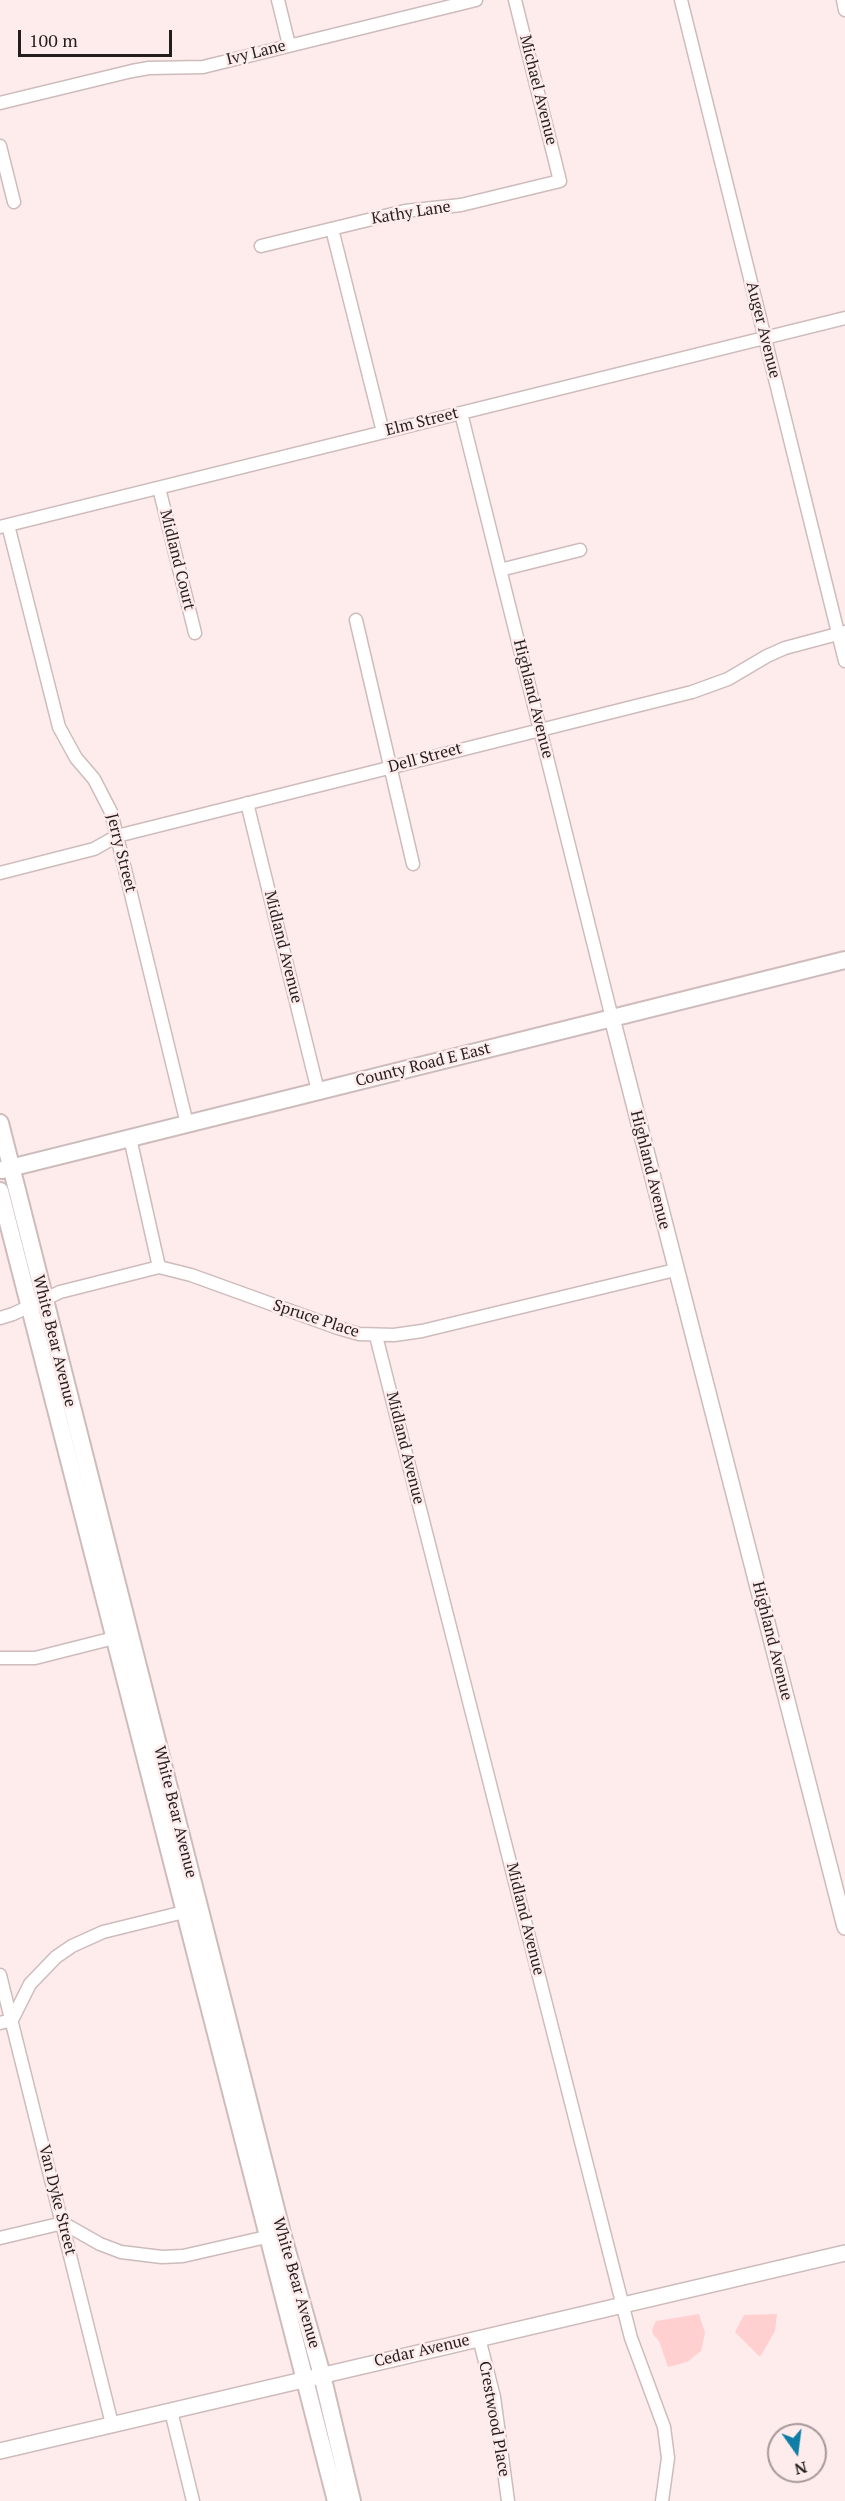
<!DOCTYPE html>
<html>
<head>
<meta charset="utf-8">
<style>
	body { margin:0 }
	#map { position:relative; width:845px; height:2501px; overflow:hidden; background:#feecec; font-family:"PT Serif",serif }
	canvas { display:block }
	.north { position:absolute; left:767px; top:2423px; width:60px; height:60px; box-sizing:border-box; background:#feecec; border:2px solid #a69999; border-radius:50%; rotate:166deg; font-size:16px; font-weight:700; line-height:24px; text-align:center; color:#231d1d }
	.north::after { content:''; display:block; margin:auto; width:21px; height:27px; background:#0e7ea6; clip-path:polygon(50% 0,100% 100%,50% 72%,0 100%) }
	.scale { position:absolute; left:18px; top:30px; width:154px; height:27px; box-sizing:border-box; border:3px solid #231d1d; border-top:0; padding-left:8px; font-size:18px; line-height:21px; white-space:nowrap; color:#231d1d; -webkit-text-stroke:4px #feecec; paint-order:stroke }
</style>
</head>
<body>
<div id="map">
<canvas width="845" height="2501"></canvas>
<div class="north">N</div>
<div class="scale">100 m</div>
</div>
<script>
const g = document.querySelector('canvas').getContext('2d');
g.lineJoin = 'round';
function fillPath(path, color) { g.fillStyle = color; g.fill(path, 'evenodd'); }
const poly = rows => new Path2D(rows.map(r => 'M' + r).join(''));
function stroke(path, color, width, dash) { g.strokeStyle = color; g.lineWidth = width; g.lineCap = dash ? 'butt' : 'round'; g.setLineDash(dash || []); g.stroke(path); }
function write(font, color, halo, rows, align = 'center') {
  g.font = font + ' "PT Serif",serif'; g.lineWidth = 5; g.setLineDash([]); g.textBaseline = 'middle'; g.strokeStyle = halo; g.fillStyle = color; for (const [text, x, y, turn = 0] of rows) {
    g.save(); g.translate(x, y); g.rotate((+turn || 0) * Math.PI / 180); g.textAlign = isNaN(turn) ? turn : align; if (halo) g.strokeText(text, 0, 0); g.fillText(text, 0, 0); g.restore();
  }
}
const green = poly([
	[699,2314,705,2333,701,2351,687,2362,668,2367,659,2341,653,2334,652,2330,656,2321],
	[777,2314,775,2331,760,2357,735,2332,744,2315]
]);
const minor = poly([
	[278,0,289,45],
	[681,0,845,661],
	[843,0,845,10],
	[0,103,132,71,149,68,203,67,476,0],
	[0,146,14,202],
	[332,229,383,432],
	[261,246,405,211,461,205,560,181,515,0],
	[461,413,612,1018],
	[159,488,195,633],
	[8,525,59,727,76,758,94,779,111,812,187,1124],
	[0,527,845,318],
	[500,570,580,550],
	[356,620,413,864],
	[247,803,318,1091],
	[0,873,94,849,117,836,692,692,728,679,767,656,785,648,845,632],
	[130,1138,159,1267],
	[0,1318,13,1314,60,1292,159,1267,191,1275,338,1328,359,1334,394,1335,422,1331,675,1270],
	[376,1336,631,2338,664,2427,668,2458,662,2501],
	[0,1658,35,1658,122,1636],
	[0,1975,112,2424],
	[0,2023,12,2020,30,1984,56,1957,72,1946,103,1932,192,1910],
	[0,2238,63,2223,100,2244,121,2252,162,2257,183,2256,275,2235],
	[479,2338,494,2397,508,2501],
	[171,2411,193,2501]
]);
const tertiary = poly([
	[612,1018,845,1927],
	[0,2451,845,2253]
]);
const secondary = poly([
	[0,1123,282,2233,322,2375,352,2501],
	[2,1170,845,960],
	[0,1191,336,2501]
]);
const streetNames = [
	["Ivy Lane",256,53,-14],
	["Michael Avenue",538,90,76],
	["Kathy Lane",411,213,-9],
	["Auger Avenue",763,330,76],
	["Elm Street",422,422,-14],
	["Midland Court",177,560,76],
	["Highland Avenue",533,699,76],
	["Dell Street",425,758,-15],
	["Jerry Street",121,853,76],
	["Midland Avenue",283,947,76],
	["County Road E East",423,1065,-14],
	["Highland Avenue",650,1170,76],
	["Spruce Place",316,1319,18],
	["White Bear Avenue",54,1341,76],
	["Midland Avenue",405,1448,76],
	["Highland Avenue",772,1641,76],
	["White Bear Avenue",175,1812,76],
	["Midland Avenue",525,1919,76],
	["Van Dyke Street",57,2200,76],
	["White Bear Avenue",296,2283,74],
	["Cedar Avenue",422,2351,-13],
	["Crestwood Place",494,2419,80]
];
fillPath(green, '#ffd0cf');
stroke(minor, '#cdbcbb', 15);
stroke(tertiary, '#cdbcbb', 18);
stroke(secondary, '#cdbcbb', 20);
stroke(minor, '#fff', 12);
stroke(tertiary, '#fff', 15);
stroke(secondary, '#fff', 16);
write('16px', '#231d1d', '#feecec', streetNames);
</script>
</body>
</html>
